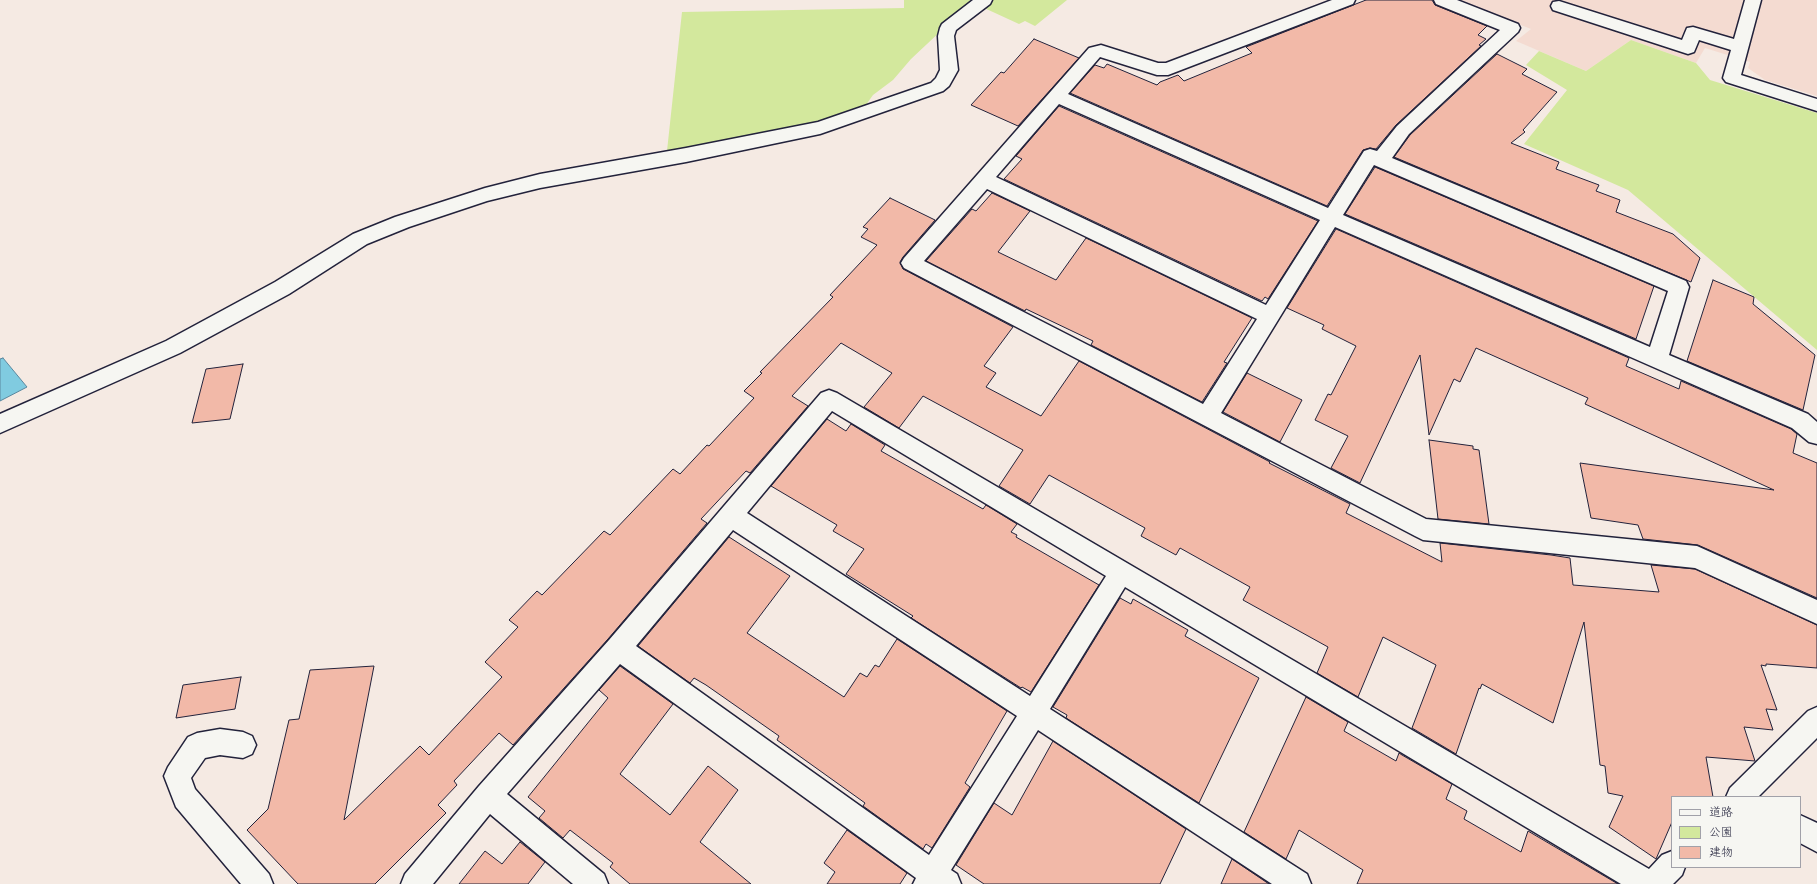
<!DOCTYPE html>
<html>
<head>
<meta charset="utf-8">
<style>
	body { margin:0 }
	#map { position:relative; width:1817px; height:884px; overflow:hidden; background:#f5eae3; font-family:Sriracha,"Klee One",sans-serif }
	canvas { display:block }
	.legend { position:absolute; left:1671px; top:796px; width:130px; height:72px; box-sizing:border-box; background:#f6f6f2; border:1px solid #a1a1a9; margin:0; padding:5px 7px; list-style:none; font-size:12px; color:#22223b }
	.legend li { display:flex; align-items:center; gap:8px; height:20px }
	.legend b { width:20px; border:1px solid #a1a1a9 }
</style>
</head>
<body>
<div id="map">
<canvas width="1817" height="884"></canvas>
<ul class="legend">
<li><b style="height:5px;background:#f6f6f2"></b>道路</li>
<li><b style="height:11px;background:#d3e89d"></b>公園</li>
<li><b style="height:11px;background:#f2b9a8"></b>建物</li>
</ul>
</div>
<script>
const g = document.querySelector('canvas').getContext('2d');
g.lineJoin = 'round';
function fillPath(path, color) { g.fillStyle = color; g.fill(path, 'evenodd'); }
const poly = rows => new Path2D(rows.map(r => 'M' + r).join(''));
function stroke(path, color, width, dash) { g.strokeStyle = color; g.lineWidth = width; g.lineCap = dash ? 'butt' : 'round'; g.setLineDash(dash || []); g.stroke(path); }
const built = poly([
	[1458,0,1817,0,1817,96,1765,80,1748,68,1750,62,1705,48,1696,63,1631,40,1586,71,1516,41,1531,29]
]);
const green = poly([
	[904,0,974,0,911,59,893,80,873,95,863,109,818,123,667,151,682,12,904,8],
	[992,0,1067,0,1035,26,1025,21,1019,24,982,7],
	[1631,40,1696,63,1710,80,1817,113,1817,350,1628,190,1524,144,1567,90,1526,65,1539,51,1586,71]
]);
const water = poly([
	[3,358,27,387,0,401,0,359,3,358]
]);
const building = poly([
	[1366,0,1432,0,1435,5,1487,26,1478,35,1486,39,1479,45,1481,46,1396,125,1376,149,1370,148,1363,150,1327,206,1070,93,1095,65,1104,68,1107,64,1157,85,1160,82,1178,75,1184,81,1252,53,1246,47,1366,0],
	[1034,39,1079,58,1018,126,971,105,1001,72,1004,73,1034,39],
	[1497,54,1527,69,1522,74,1557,92,1523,130,1525,132,1511,143,1559,162,1556,169,1599,185,1596,191,1620,200,1616,212,1673,234,1700,258,1691,282,1394,157,1410,135,1497,54],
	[1059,106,1318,221,1268,299,1265,297,1262,301,1004,179,1022,159,1016,156,1059,106],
	[1375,167,1654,286,1636,339,1345,214,1375,167],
	[992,193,1030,211,998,252,1056,280,1086,238,1252,318,1224,362,1227,363,1202,402,1091,345,1093,341,1026,309,1025,311,926,261,972,209,976,211,992,193],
	[890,198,935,220,903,257,900,262,903,269,1013,327,984,366,996,373,986,387,1041,416,1079,361,1270,462,1269,463,1350,504,1346,513,1442,562,1440,543,1551,555,1570,558,1573,585,1659,592,1651,565,1695,569,1817,625,1817,668,1766,664,1766,666,1761,665,1777,710,1766,709,1773,730,1744,727,1755,761,1706,757,1713,797,1672,797,1672,822,1656,859,1609,827,1623,796,1608,793,1605,766,1600,765,1584,622,1553,723,1482,684,1480,689,1479,688,1456,754,1412,728,1436,665,1383,637,1358,697,1317,673,1328,647,1243,600,1250,587,1180,548,1176,555,1141,536,1145,528,1049,475,1030,504,999,486,1023,450,923,396,899,428,864,407,892,373,841,343,792,396,808,406,750,473,746,471,701,519,707,523,608,639,513,745,499,733,454,781,457,785,438,805,446,813,375,884,298,884,247,830,268,809,289,720,299,719,310,670,374,666,344,820,420,746,429,755,502,677,485,662,518,627,509,620,537,591,542,595,604,531,610,535,673,469,680,474,707,445,709,446,754,398,744,391,762,373,760,372,833,297,830,295,877,245,861,237,868,229,863,227,890,198],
	[1336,229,1629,358,1626,366,1679,389,1681,381,1791,429,1797,434,1793,453,1817,463,1817,598,1698,545,1643,539,1638,525,1591,518,1580,463,1774,490,1585,404,1588,398,1476,348,1460,382,1454,379,1429,435,1420,355,1360,483,1331,468,1348,436,1315,420,1328,394,1331,395,1356,346,1322,329,1324,325,1287,308,1336,229],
	[1713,280,1754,297,1753,304,1815,355,1803,410,1687,361,1713,280],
	[243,364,230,419,192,423,206,369,243,364],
	[1247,373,1302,400,1280,442,1223,412,1247,373],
	[827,419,846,431,851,424,885,445,881,451,983,509,986,505,1017,524,1011,532,1017,535,1016,537,1099,585,1031,692,1022,687,1021,688,911,618,913,616,846,574,864,549,833,531,837,525,771,486,827,419],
	[1429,440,1473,446,1473,449,1479,450,1489,524,1438,519,1429,440],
	[729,537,790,576,747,633,844,697,860,673,867,677,875,665,879,667,897,639,1007,711,965,783,970,787,932,848,926,844,923,849,863,806,865,803,777,740,779,736,706,685,694,678,690,683,638,646,729,537],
	[1120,598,1131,604,1133,599,1188,630,1185,636,1259,678,1199,803,1066,718,1067,715,1053,707,1120,598],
	[620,666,673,704,620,774,670,815,708,766,738,790,700,842,751,884,630,884,610,867,613,863,570,830,563,838,539,818,545,811,528,797,608,698,599,690,620,666],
	[241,677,235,709,176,718,183,685,241,677],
	[1306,697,1348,722,1344,731,1396,761,1399,753,1402,755,1452,784,1446,799,1467,811,1464,819,1521,852,1528,831,1618,884,1357,884,1363,870,1299,830,1286,859,1244,832,1306,697],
	[1053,741,1186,829,1160,884,984,884,956,865,994,803,1012,815,1053,741],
	[847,830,907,873,900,884,827,884,835,872,824,863,847,830],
	[520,842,545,862,528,884,459,884,485,851,502,864,520,842],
	[1232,859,1269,884,1221,884,1232,859]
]);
const minor = poly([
	[973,0,992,0,990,4,956,30,954,36,958,70,949,86,943,91,820,134,686,162,540,188,487,201,409,227,367,244,289,294,180,353,0,433,0,414,166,341,275,282,353,234,395,217,485,188,540,174,686,148,818,122,931,83,936,78,940,70,938,36,940,28,942,24,973,0],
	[1332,0,1355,0,1353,4,1168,75,1157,75,1100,57,1068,94,1328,208,1364,151,1370,149,1377,151,1397,126,1500,30,1436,4,1434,0,1457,0,1518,24,1520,28,1518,32,1409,134,1392,158,1686,281,1689,287,1669,355,1808,414,1817,422,1817,444,1809,442,1792,428,1335,227,1221,413,1426,519,1697,546,1817,600,1817,624,1695,568,1423,540,1415,536,904,268,901,263,904,258,1089,48,1101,45,1158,63,1166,63,1332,0],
	[1059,104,1320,220,1266,305,996,177,1059,104],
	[1374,165,1668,291,1650,347,1343,215,1374,165],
	[987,189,1257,319,1203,404,924,261,987,189],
	[1745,0,1761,0,1741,75,1817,99,1817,111,1726,82,1723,78,1731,50,1699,40,1694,52,1688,54,1553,10,1551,6,1553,2,1559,1,1682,40,1687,28,1693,27,1734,39,1745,0],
	[829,390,837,393,1649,869,1662,855,1672,851,1672,867,1685,867,1682,875,1673,884,1621,884,1125,587,1050,709,1307,874,1311,884,1272,884,1038,730,951,870,957,874,961,884,913,884,916,878,620,664,507,794,604,874,608,884,573,884,490,814,433,884,401,884,405,874,479,786,609,640,821,393,829,390],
	[832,411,1106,576,1030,696,747,513,832,411],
	[733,530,1017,716,929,855,636,646,733,530],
	[1817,707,1817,738,1758,797,1726,797,1730,788,1808,711,1817,707],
	[220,729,243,732,252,736,256,745,252,754,243,758,220,755,205,758,191,778,195,789,269,874,273,884,241,884,176,807,164,776,168,767,188,737,197,733,220,729],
	[1800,815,1817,823,1817,852,1800,843,1800,815]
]);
fillPath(built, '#f4dbd1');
fillPath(green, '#d3e89d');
fillPath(water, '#80cbe0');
stroke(water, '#5a879e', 1);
fillPath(building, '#f2b9a8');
stroke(building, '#22223b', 1);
stroke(minor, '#22223b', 3);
fillPath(minor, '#f6f6f2');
</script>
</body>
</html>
